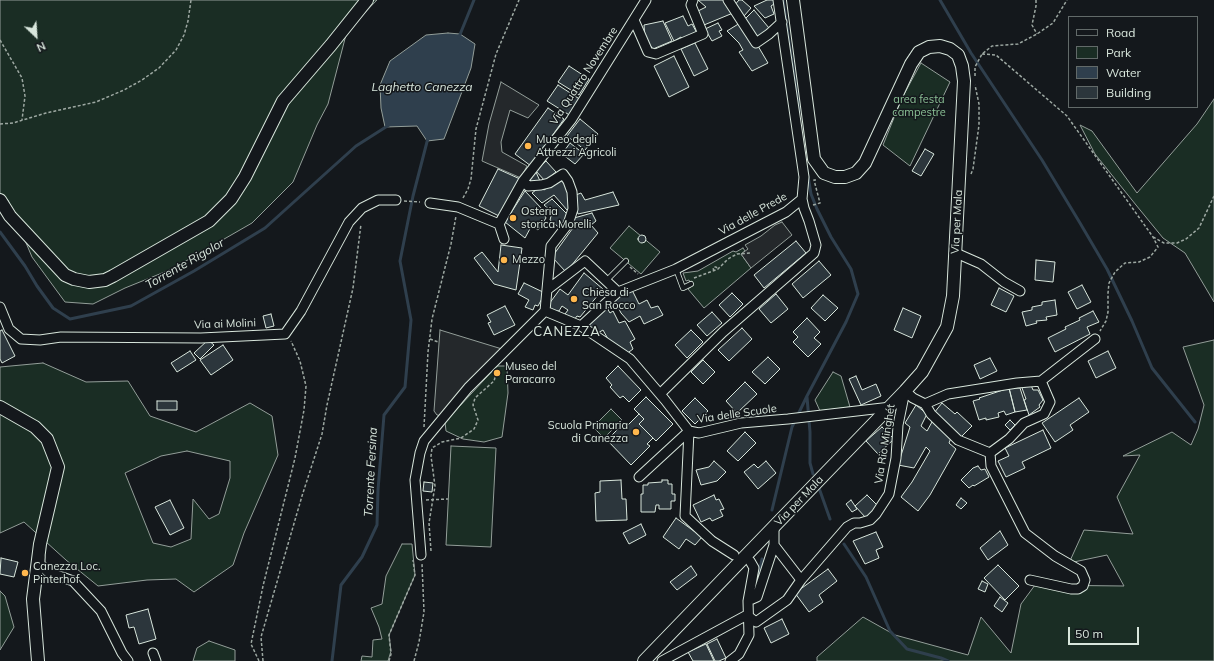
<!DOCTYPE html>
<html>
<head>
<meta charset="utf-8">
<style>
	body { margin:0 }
	#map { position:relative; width:1214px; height:661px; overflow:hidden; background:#14181c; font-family:Mulish,sans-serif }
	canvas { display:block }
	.legend { position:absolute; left:1068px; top:16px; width:130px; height:92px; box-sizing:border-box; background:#14181c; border:1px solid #626a69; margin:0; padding:5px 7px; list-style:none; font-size:12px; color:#d8e6dc }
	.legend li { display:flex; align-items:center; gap:8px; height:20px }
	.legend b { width:20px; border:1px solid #626a69 }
	.north { position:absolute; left:16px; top:16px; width:40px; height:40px; -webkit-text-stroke:3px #14181c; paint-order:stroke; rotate:155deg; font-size:11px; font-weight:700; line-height:16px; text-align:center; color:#d8e6dc }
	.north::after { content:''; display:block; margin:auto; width:14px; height:18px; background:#d8e6dc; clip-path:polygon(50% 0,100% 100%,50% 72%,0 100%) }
	.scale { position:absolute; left:1068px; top:627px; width:71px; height:18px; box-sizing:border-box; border:2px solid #d8e6dc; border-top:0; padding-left:5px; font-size:12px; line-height:14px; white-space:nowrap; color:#d8e6dc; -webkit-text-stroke:3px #14181c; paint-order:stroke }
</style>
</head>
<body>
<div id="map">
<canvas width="1214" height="661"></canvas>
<ul class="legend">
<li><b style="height:5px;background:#14181c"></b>Road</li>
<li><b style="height:11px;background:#1a2d24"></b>Park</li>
<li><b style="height:11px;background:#2f3f4d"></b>Water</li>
<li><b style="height:11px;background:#2c363c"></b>Building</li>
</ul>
<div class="north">N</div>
<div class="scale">50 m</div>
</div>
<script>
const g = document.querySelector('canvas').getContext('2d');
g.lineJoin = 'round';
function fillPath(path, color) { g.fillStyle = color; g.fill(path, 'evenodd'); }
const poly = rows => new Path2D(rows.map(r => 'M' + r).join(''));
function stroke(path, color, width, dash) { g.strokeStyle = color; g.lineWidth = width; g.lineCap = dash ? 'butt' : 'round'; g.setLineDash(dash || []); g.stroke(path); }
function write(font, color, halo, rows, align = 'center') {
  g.font = font + ' Mulish,sans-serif'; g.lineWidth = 3; g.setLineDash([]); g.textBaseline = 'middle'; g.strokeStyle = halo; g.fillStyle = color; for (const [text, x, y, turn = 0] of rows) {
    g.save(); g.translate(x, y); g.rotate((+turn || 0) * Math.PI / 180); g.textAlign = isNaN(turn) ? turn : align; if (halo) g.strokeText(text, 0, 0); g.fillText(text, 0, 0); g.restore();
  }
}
const green = poly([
	[0,0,377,0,347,31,328,104,317,125,293,182,252,223,172,269,125,288,93,304,65,302,32,257,8,200,0,193,0,0],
	[921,63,950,82,910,166,883,145,902,98,921,63],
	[1214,99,1214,302,1185,253,1163,238,1136,205,1095,154,1080,125,1092,131,1137,193,1197,124,1214,99],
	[629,226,660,252,641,274,610,248,629,226],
	[743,248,745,251,741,254,751,268,704,308,688,289,692,286,689,280,686,281,683,273,698,271,733,251,736,252,743,248],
	[1214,340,1214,661,817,661,817,657,863,617,895,635,968,655,981,617,1011,653,1021,604,1035,585,1124,586,1107,555,1069,563,1084,530,1133,534,1117,497,1140,455,1123,456,1172,432,1191,445,1198,429,1204,405,1183,347,1214,340],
	[43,363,86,382,128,381,150,416,196,432,250,403,272,416,278,455,244,533,233,565,194,592,176,579,147,580,98,586,66,560,24,522,0,533,0,367,43,363],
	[187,451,230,461,230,478,219,514,209,519,193,499,191,539,171,547,153,543,125,473,161,456,187,451],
	[497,366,507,366,508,393,502,437,484,442,463,439,446,431,445,422,497,366],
	[833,372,841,376,850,407,820,411,815,400,833,372],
	[611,409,622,420,604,438,593,427,611,409],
	[451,446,496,448,491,547,446,545,451,446],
	[402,544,412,544,415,575,389,635,391,651,388,661,361,661,362,656,372,657,373,640,382,639,379,627,371,608,382,604,386,576,402,544],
	[0,591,5,596,14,627,0,650,0,591],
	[209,641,235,650,235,661,193,661,197,648,209,641]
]);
const parking = poly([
	[501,82,539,105,528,118,510,110,501,142,502,152,527,166,521,178,482,161,489,124,501,82],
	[782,222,792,235,751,268,741,254,748,249,745,245,761,236,775,225,782,222],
	[440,330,502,349,442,416,437,415,434,411,440,330]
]);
const water = poly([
	[448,33,460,34,475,44,471,68,444,139,427,141,417,126,385,127,381,108,380,85,390,61,426,35,448,33]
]);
const stream = poly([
	[783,0,799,111],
	[940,0,971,53,1042,160,1080,223,1107,269,1132,321,1152,368,1195,422],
	[459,37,474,0],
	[0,232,25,266,37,286,53,308,70,319,131,306,194,271,265,228,356,146,389,125],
	[807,397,810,432,810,463,813,474],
	[819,488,830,519],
	[772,510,792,427,807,396,846,322,858,294,851,269,831,237,817,209,811,194,807,170],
	[844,544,866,577,890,631,907,649,941,658,948,661],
	[756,586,762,559],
	[332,661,341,585,362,557,377,525,378,490,384,415,405,387,411,320,400,261,413,196,428,138]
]);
const building = poly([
	[698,0,724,0,733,13,704,25,698,11,706,7,698,0],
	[739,0,742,0,751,8,744,16,733,7,739,0],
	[767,0,776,0,777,2,771,6,774,14,765,18,754,6,767,0],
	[754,10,769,28,756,39,743,21,754,10],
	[683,16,688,26,692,24,697,33,683,40,681,37,674,41,665,23,683,16],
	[663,21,672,41,653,49,645,39,644,25,663,21],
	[718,23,722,30,719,31,722,36,712,41,705,29,718,23],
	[740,23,747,32,756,48,758,46,768,63,752,71,739,52,743,50,739,43,727,31,740,23],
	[695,43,708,69,694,76,681,49,695,43],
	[674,56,689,87,669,97,654,66,674,56],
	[569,66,589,79,579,95,558,82,569,66],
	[558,85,581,100,571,116,547,101,558,85],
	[548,108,564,119,531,166,515,154,548,108],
	[580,119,598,134,585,150,567,136,580,119],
	[570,143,584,154,575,164,562,154,570,143],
	[925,149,934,154,921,176,912,171,925,149],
	[546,161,556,172,545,181,536,171,546,161],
	[498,169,520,179,501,217,479,206,498,169],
	[536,172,540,181,531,184,528,176,536,172],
	[561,178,568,188,571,206,567,210,554,195,542,203,532,193,540,187,544,190,561,178],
	[525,191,542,209,546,218,538,230,532,225,525,238,505,222,525,191],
	[613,192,619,205,578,214,573,196,581,193,585,200,613,192],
	[552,199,569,216,561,229,550,220,552,212,544,205,552,199],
	[592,213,596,221,591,225,598,233,566,272,552,257,575,225,574,218,592,213],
	'638 239a4 4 0 1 1 8 0a4 4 0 1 1-8 0Z',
	[796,241,806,253,764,288,754,275,796,241],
	[501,245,522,248,516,290,494,284,474,258,482,252,498,272,501,245],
	[1036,260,1055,262,1053,282,1035,280,1036,260],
	[819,261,831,275,803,298,792,284,819,261],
	[584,273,603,289,580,317,577,316,574,320,566,317,565,314,568,310,562,306,559,311,553,311,550,308,549,304,560,289,568,295,584,273],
	[524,283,545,293,538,306,535,305,533,310,525,307,529,300,518,294,524,283],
	[1082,285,1091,302,1077,309,1068,292,1082,285],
	[999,288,1014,296,1006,312,991,305,999,288],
	[632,290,639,304,647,300,651,308,658,306,663,315,644,324,640,316,629,322,621,313,614,299,632,290],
	[732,293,743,304,730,317,719,305,732,293],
	[776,294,788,309,771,323,759,309,776,294],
	[823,295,838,308,825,321,811,308,823,295],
	[1055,300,1057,315,1046,317,1047,320,1036,321,1037,323,1026,326,1022,312,1032,310,1032,307,1042,305,1042,302,1055,300],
	[505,306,515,325,494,335,488,323,491,322,487,315,505,306],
	[606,306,610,313,613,311,619,323,625,321,635,339,630,342,633,349,625,355,608,339,603,330,596,334,586,326,606,306],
	[903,308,921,316,912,338,894,330,903,308],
	[1093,311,1099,322,1087,327,1090,334,1055,352,1048,338,1066,329,1065,327,1080,320,1079,318,1093,311],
	[712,312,722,323,707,336,697,325,712,312],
	[271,314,274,326,266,328,263,316,271,314],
	[807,318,820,332,814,338,821,344,808,357,793,342,798,337,793,332,807,318],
	[742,328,752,339,729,361,718,350,742,328],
	[2,330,15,356,2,363,0,359,0,331,2,330],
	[691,330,703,342,687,358,675,345,691,330],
	[208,340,214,345,200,359,194,353,208,340],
	[223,345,233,360,211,375,200,360,223,345],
	[190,351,196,360,177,372,171,363,190,351],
	[1108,351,1116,368,1096,378,1088,361,1108,351],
	[768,357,780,369,765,384,752,372,768,357],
	[990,358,997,371,980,379,974,365,990,358],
	[703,360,715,372,703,384,691,372,703,360],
	[618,366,641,390,629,402,623,396,620,398,610,387,612,385,606,378,618,366],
	[856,376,862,390,876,384,881,396,861,405,849,379,856,376],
	[745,382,757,394,737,413,726,401,745,382],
	[1031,385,1033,390,1038,390,1043,400,1039,405,1040,407,1029,415,1024,400,1026,399,1022,388,1031,385],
	[1009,388,1015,412,1006,415,1004,411,998,413,999,417,986,420,986,418,979,420,973,401,980,399,979,398,1009,388],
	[1009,388,1020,388,1027,410,1015,412,1009,388],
	[646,397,673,424,656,441,639,424,644,419,634,409,646,397],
	[695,398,708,411,695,424,682,411,695,398],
	[1079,398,1089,412,1070,425,1073,430,1055,442,1042,423,1079,398],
	[157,401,177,401,177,410,157,410,157,401],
	[942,403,955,414,957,412,972,426,961,437,934,413,942,403],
	[916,405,927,414,921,426,927,431,932,422,951,438,949,443,956,449,930,495,918,511,901,497,912,482,930,451,926,447,914,468,898,465,910,427,905,423,916,405],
	[639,414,644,419,639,424,653,438,647,444,650,446,631,465,607,440,625,422,628,425,639,414],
	[1010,420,1015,425,1010,430,1005,425,1010,420],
	[882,427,894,439,878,454,866,441,882,427],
	[1043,430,1051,448,1022,462,1025,468,1006,477,998,461,1009,456,1005,448,1043,430],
	[745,432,756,443,738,461,727,451,745,432],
	[714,461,726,472,717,481,701,485,696,470,709,467,714,461],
	[766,461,776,473,758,489,744,472,754,464,758,468,766,461],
	[978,466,981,470,985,469,989,477,974,486,973,485,969,488,961,480,973,468,978,466],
	[621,480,622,499,626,499,627,520,596,521,595,493,600,492,600,481,621,480],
	[662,480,668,480,668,484,672,484,672,494,675,494,675,501,671,501,671,509,659,509,659,505,656,505,655,512,641,512,641,494,643,494,643,485,648,485,648,483,662,482,662,480],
	[424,482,433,483,432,492,423,491,424,482],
	[714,495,716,500,719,499,724,509,720,510,723,516,712,521,710,518,701,522,693,505,714,495],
	[867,495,878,506,866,518,855,506,867,495],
	[961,498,967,503,961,509,956,505,961,498],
	[170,500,184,528,170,535,155,507,170,500],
	[851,500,857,509,852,512,846,504,851,500],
	[676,518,702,537,695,545,686,539,679,549,663,537,676,518],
	[641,524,646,535,629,544,623,533,641,524],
	[1000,531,1008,545,988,560,980,548,1000,531],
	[876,532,883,547,876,550,879,558,865,564,853,541,876,532],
	[1,558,18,562,14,577,0,574,1,558],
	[998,565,1019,586,1005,600,984,578,998,565],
	[691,566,697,575,677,590,670,582,691,566],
	[828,569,837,581,819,595,823,602,809,612,795,593,828,569],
	[982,581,988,584,985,592,978,589,982,581],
	[1000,597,1008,603,1002,612,994,606,1000,597],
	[148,609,156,639,139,644,134,627,129,628,126,615,148,609],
	[782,619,789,634,771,643,764,628,782,619],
	[717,639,726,658,719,661,715,661,707,644,717,639],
	[706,644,714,661,693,661,688,652,706,644]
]);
const path = poly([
	[1036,0,1036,6,1032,25,1037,34],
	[0,40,22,78,25,96,22,120],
	[982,54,996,55,1067,116,1153,237,1158,247,1150,257,1139,262,1125,263,1115,272,1109,283,1108,293,1108,312,1106,321,1100,331],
	[975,76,975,67,982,54,992,46,1018,44,1037,34,1053,23,1067,0],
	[0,124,13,123,46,113,96,102,124,90,142,80,159,68,176,50,184,35,188,21,191,0],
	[971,174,973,169,979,125,979,104,975,85],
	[463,198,468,189,471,179,476,129,496,54,519,0],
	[404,201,420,202],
	[813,205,820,203,814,180,817,180],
	[1153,237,1164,243,1177,243,1186,239,1199,228,1214,196],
	[630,267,638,274],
	[714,271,713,268,714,267,716,267,718,269],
	[694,278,718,269,728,259,737,254,751,253],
	[430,339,438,342],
	[424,427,428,352,432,319,451,244,456,216],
	[426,500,448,499],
	[431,551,429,523,435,486,431,456,432,448,442,442,461,438,474,429,478,420,473,405,475,398,494,381,496,374],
	[259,661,251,644,263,586,295,458,304,410,306,386,300,361,291,341],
	[263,661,261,637,302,496,322,434,327,405,353,288,361,224],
	[389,661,391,654,389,635,415,575,413,560],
	[414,661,419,642,424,612,422,564]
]);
const service = poly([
	[676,269,683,288,691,284],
	[606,281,626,261]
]);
const minor = poly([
	[728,0,756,43,769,34,782,22],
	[634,20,648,52,656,54,703,34,691,5,693,0],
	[523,181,528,186,541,185,549,183,563,174,568,181,572,192,573,209,568,224,551,246,545,311],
	[430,203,458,207,499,224],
	[504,239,499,224,523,181,571,120,646,0],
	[956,253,981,264,1004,282,1020,291],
	[547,290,585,261,618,292],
	[0,307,9,329,21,339,40,340,61,337,201,338,285,334,301,311,349,222,362,208,378,200,396,200],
	[545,311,581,326,630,359,665,400,689,431,699,433,741,423,788,419,891,407],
	[581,326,618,292,676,269,786,212,802,199,804,177,778,0],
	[1041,381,1095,339],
	[905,391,913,398,925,404,948,394,1017,383,1041,381,1050,402,1044,414,1024,423,1009,439,990,453],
	[660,394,723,332,814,253,816,245,809,221,804,208,802,199],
	[925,404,931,414,958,440,990,453,991,466,1025,533,1055,556,1081,571,1085,580,1083,586,1078,589,1071,589,1030,580],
	[689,431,685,516,712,541,734,555],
	[639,477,689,431],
	[774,526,774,545,801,580],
	[421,555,415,480,420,453,424,441,468,388,545,311],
	[40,557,40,564,48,572,73,581,101,611,122,653,128,661],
	[748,601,754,568,750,561],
	[747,615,756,622,787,600,801,580,847,527,854,523,860,523,870,520,876,514,889,494,896,458,898,425,905,391],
	[153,653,156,661],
	[662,661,747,615],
	[730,661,739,654,749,635,748,601,757,597,774,545]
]);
const secondary = poly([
	[0,200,10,216,65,275,74,279,89,282,105,280,113,276,209,221,231,199,245,177,283,101,331,45,367,0],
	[0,407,35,427,47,439,58,467,40,544,33,599,38,661],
	[644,661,905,391,922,372,947,327,953,296,964,81,962,66,958,55,950,49,940,46,929,47,919,52,911,64,865,163,856,173,845,177,835,177,824,173,814,159,793,0]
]);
const markers = [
	[528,146,4,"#ffb74d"],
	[513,218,4,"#ffb74d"],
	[504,260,4,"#ffb74d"],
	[574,299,4,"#ffb74d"],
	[497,373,4,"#ffb74d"],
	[636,432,4,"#ffb74d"],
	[25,573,4,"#ffb74d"]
];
const streetNames = [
	["Via Quattro Novembre",584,76,-57],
	["Via delle Prede",753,214,-29],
	["Via per Mala",957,222,-87],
	["Via ai Molini",225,324,-2],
	["Via delle Scuole",737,414,-8],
	["Via Rio Minghét",885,444,-81],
	["Via per Mala",799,501,-46]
];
const parkNames = [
	["area festa",919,100],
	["campestre",919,113]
];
const poiNames = [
	["Museo degli",536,140],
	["Attrezzi Agricoli",536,153],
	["Osteria",521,212],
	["storica Morelli",521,225],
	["Mezzo",512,260],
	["Chiesa di",582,293],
	["San Rocco",582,306],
	["Museo del",505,367],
	["Paracarro",505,380],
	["Scuola Primaria",628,426,"right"],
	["di Canezza",628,439,"right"],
	["Canezza Loc.",33,567],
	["Pinterhof",33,580]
];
const waterNames = [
	["Laghetto Canezza",422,87],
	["Torrente Rigolor",185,264,-30],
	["Torrente Fersina",371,472,-87]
];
const quarterNames = [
	["CANEZZA",567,332]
];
fillPath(green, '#1a2d24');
stroke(green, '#939e99', 1);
fillPath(parking, '#24282b');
stroke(parking, '#939e99', 1);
fillPath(water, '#2f3f4d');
stroke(water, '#939e99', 1);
stroke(stream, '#2f3f4d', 3);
fillPath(building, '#2c363c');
stroke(building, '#d8e6dc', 1);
stroke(service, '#d8e6dc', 6);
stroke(minor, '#d8e6dc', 11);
stroke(secondary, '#d8e6dc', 14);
stroke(path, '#9da8a2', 1.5, [3, 2]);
stroke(service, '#14181c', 4.5);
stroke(minor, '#14181c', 9);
stroke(secondary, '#14181c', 12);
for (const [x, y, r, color] of markers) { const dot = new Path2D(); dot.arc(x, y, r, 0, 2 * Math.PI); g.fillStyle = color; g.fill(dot); stroke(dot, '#14181c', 1.5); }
write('11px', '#d8e6dc', '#14181c', streetNames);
write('11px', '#8ac095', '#14181c', parkNames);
write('11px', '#d8e6dc', '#14181c', poiNames, 'left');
write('italic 12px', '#d8e6dc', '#14181c', waterNames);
g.letterSpacing = '1px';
write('13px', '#d8e6dc', '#14181c', quarterNames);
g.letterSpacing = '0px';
</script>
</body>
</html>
